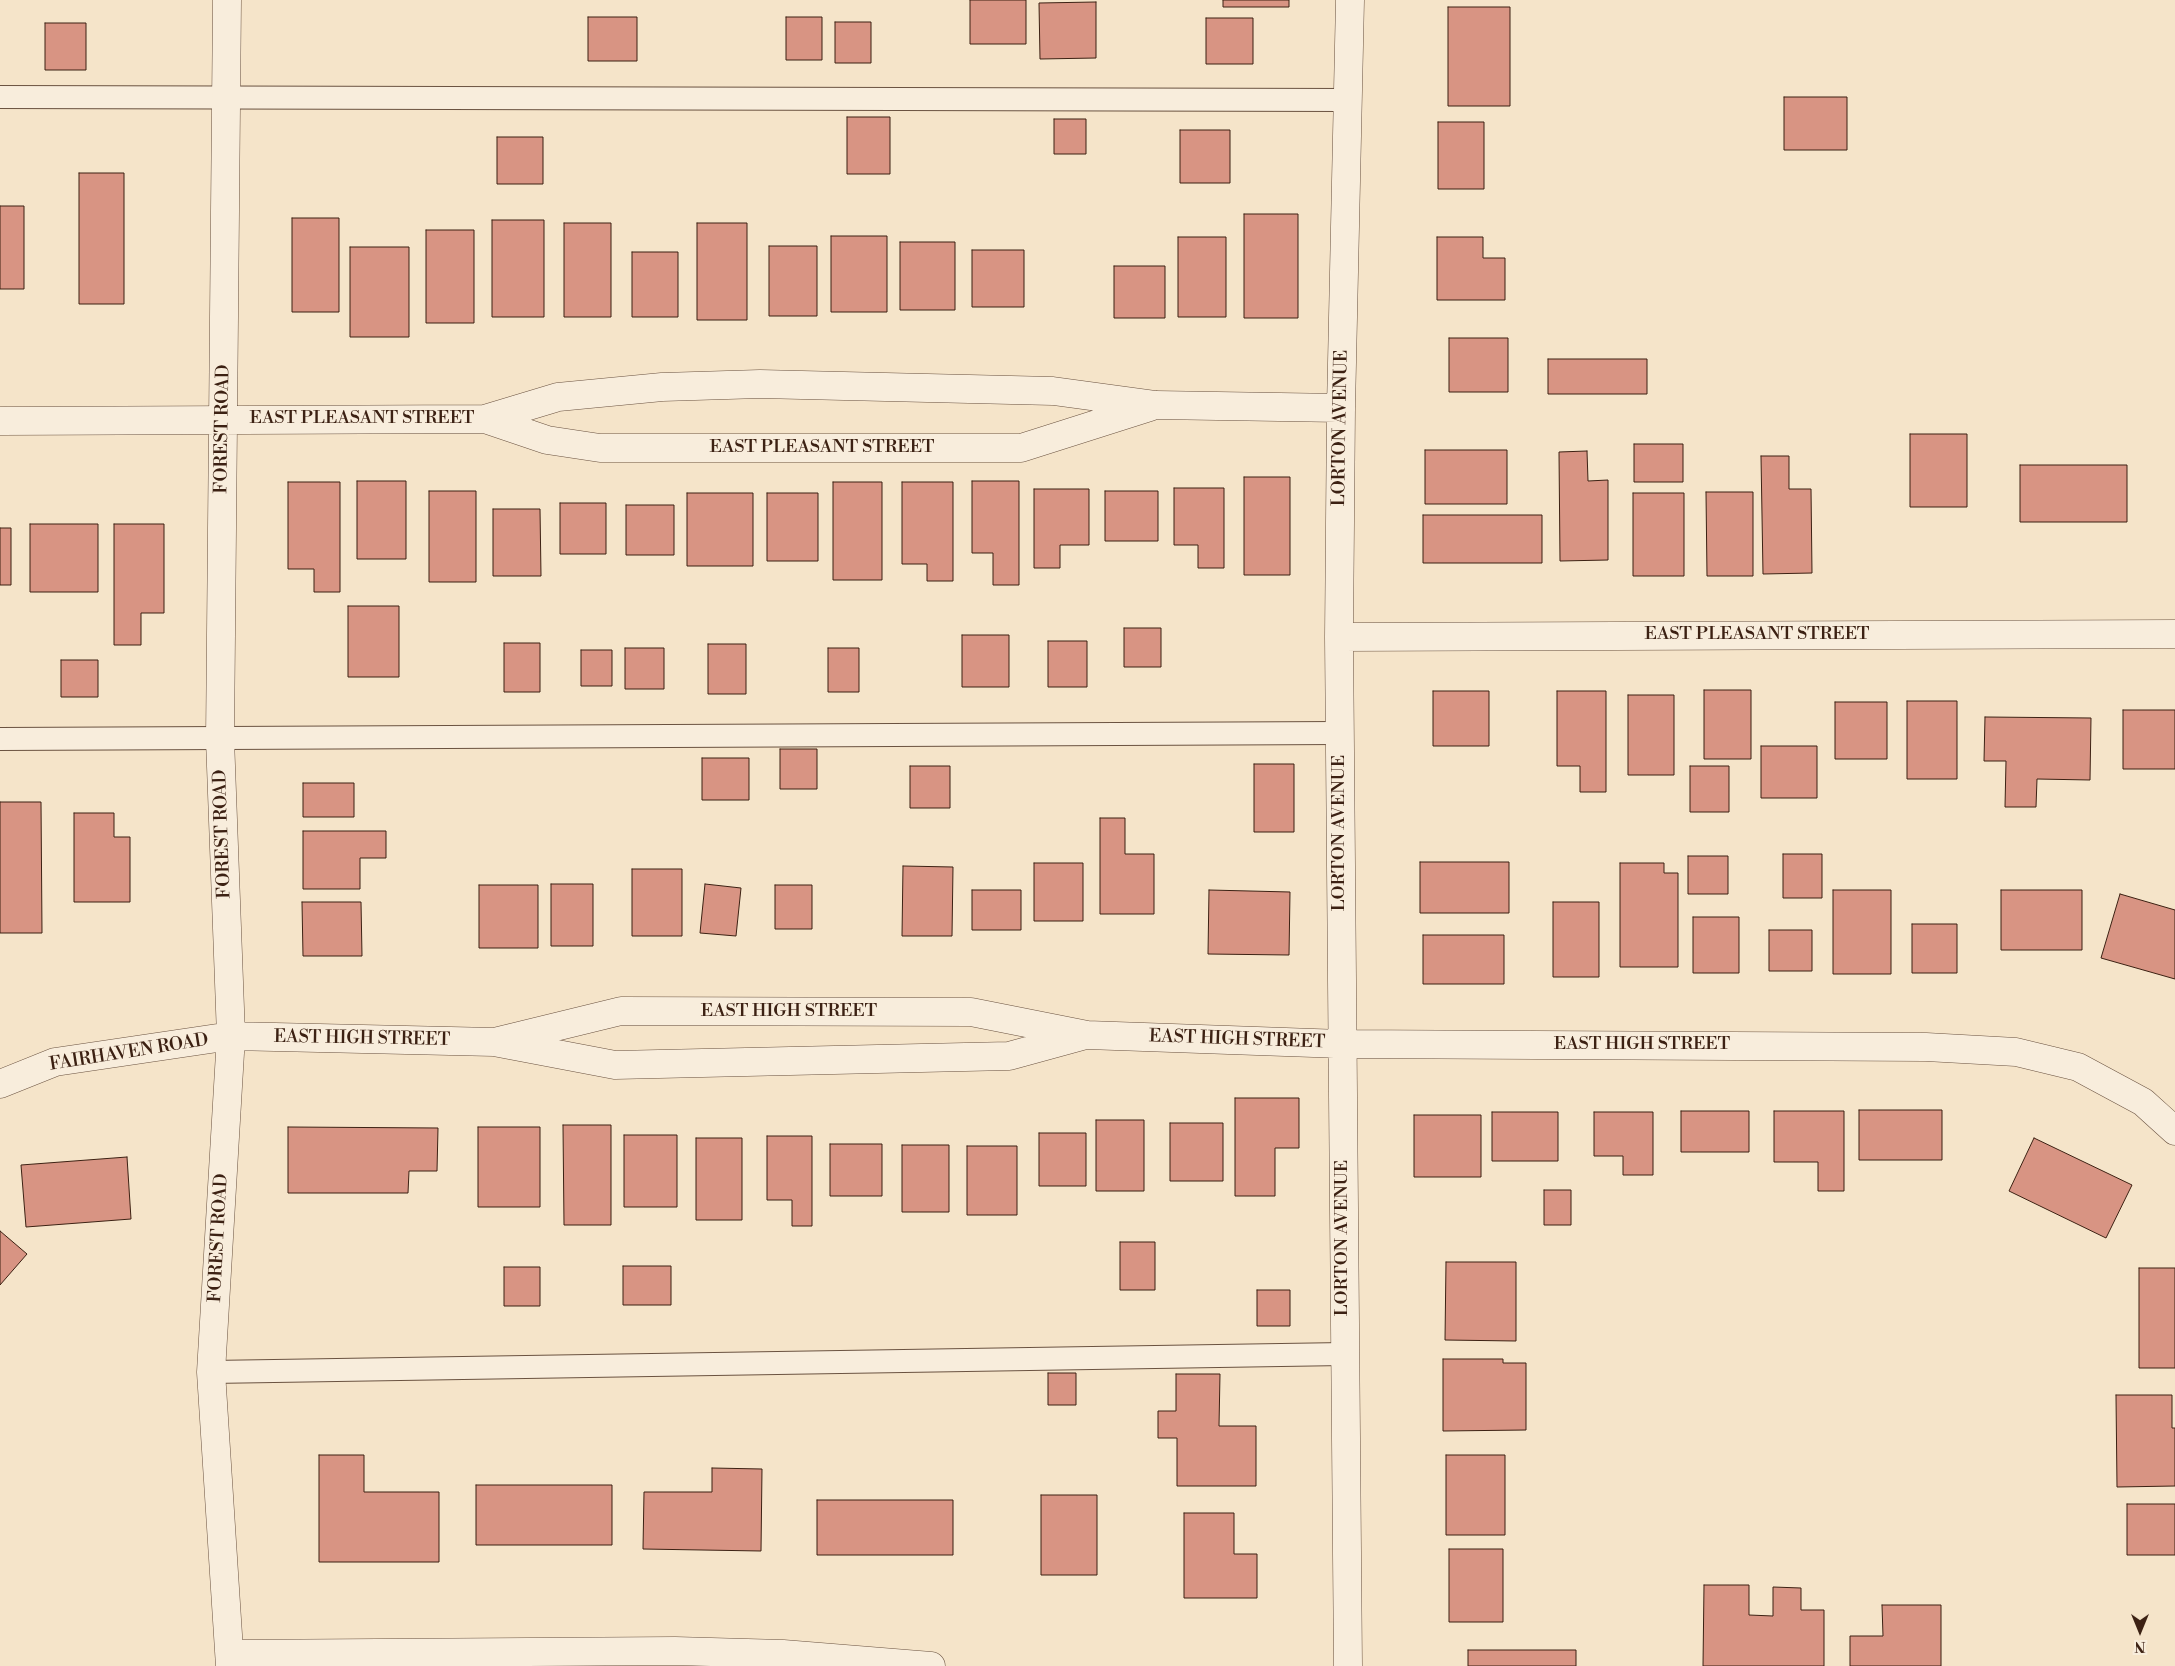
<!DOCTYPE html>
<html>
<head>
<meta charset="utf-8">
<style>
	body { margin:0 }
	#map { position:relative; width:2175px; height:1666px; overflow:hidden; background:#f5e4c9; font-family:"Libre Bodoni",serif }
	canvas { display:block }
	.north { position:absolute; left:2115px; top:1606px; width:50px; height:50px; -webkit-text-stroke:4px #f8eddc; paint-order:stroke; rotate:180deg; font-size:14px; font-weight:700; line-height:20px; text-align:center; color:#3c2113 }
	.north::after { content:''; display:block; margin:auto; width:18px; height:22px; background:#3c2113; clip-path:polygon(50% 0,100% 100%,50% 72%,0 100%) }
</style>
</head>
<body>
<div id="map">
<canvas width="2175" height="1666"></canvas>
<div class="north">N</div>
</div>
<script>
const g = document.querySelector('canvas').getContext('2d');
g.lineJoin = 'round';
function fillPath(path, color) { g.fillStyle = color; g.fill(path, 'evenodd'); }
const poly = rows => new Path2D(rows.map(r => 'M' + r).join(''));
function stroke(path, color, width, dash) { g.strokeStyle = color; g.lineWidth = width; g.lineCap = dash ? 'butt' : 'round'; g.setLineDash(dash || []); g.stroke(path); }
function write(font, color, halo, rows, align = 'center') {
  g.font = font + ' "Libre Bodoni",serif'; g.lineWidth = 4; g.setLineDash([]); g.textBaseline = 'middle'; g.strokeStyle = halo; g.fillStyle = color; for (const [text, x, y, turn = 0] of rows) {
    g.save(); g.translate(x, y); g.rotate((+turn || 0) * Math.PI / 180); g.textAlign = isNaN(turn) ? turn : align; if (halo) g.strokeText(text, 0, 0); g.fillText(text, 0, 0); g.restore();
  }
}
const building = poly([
	[970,0,1026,0,1026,44,970,44,970,0],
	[1223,0,1289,0,1289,7,1223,7,1223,0],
	[1096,2,1096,58,1040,59,1039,3,1096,2],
	[1448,7,1510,7,1510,106,1448,106,1448,7],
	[588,17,637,17,637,61,588,61,588,17],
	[786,17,822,17,822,60,786,60,786,17],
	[1206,18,1253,18,1253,64,1206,64,1206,18],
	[835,22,871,22,871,63,835,63,835,22],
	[45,23,86,23,86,70,45,70,45,23],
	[1784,97,1847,97,1847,150,1784,150,1784,97],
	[847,117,890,117,890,174,847,174,847,117],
	[1054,119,1086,119,1086,154,1054,154,1054,119],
	[1438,122,1484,122,1484,189,1438,189,1438,122],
	[1180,130,1230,130,1230,183,1180,183,1180,130],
	[497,137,543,137,543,184,497,184,497,137],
	[79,173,124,173,124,304,79,304,79,173],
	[0,206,24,206,24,289,0,289,0,206],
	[1244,214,1298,214,1298,318,1244,318,1244,214],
	[292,218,339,218,339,312,292,312,292,218],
	[492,220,544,220,544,317,492,317,492,220],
	[564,223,611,223,611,317,564,317,564,223],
	[697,223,747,223,747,320,697,320,697,223],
	[426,230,474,230,474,323,426,323,426,230],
	[831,236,887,236,887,312,831,312,831,236],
	[1178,237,1226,237,1226,317,1178,317,1178,237],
	[1437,237,1483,237,1483,258,1505,258,1505,300,1437,300,1437,237],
	[900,242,955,242,955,310,900,310,900,242],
	[769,246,817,246,817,316,769,316,769,246],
	[350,247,409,247,409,337,350,337,350,247],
	[972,250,1024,250,1024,307,972,307,972,250],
	[632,252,678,252,678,317,632,317,632,252],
	[1114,266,1165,266,1165,318,1114,318,1114,266],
	[1449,338,1508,338,1508,392,1449,392,1449,338],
	[1548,359,1647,359,1647,394,1548,394,1548,359],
	[1910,434,1967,434,1967,507,1910,507,1910,434],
	[1634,444,1683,444,1683,482,1634,482,1634,444],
	[1425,450,1507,450,1507,504,1425,504,1425,450],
	[1587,451,1588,481,1608,480,1608,560,1560,561,1559,452,1587,451],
	[1761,456,1789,456,1789,489,1811,489,1812,573,1763,574,1761,456],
	[2020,465,2127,465,2127,522,2020,522,2020,465],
	[1244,477,1290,477,1290,575,1244,575,1244,477],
	[357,481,406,481,406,559,357,559,357,481],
	[972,481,1019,481,1019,585,993,585,993,553,972,553,972,481],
	[288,482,340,482,340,592,314,592,314,569,288,569,288,482],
	[833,482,882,482,882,580,833,580,833,482],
	[902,482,953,482,953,581,927,581,927,564,902,564,902,482],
	[1174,488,1224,488,1224,568,1198,568,1198,545,1174,545,1174,488],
	[1034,489,1089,489,1089,545,1060,545,1060,568,1034,568,1034,489],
	[429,491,476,491,476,582,429,582,429,491],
	[1105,491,1158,491,1158,541,1105,541,1105,491],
	[1706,492,1753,492,1753,576,1707,576,1706,492],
	[687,493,753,493,753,566,687,566,687,493],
	[767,493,818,493,818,561,767,561,767,493],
	[1633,493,1684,493,1684,576,1633,576,1633,493],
	[560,503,606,503,606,554,560,554,560,503],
	[626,505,674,505,674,555,626,555,626,505],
	[493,509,540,509,541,576,493,576,493,509],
	[1423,515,1542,515,1542,563,1423,563,1423,515],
	[30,524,98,524,98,592,30,592,30,524],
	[114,524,164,524,164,613,141,613,141,645,114,645,114,524],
	[0,528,11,528,11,585,0,585,0,528],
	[348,606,399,606,399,677,348,677,348,606],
	[1124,628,1161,628,1161,667,1124,667,1124,628],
	[962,635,1009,635,1009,687,962,687,962,635],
	[1048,641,1087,641,1087,687,1048,687,1048,641],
	[504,643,540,643,540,692,504,692,504,643],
	[708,644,746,644,746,694,708,694,708,644],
	[625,648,664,648,664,689,625,689,625,648],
	[828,648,859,648,859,692,828,692,828,648],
	[581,650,612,650,612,686,581,686,581,650],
	[61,660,98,660,98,697,61,697,61,660],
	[1704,690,1751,690,1751,759,1704,759,1704,690],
	[1433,691,1489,691,1489,746,1433,746,1433,691],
	[1557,691,1606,691,1606,792,1580,792,1580,766,1557,766,1557,691],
	[1628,695,1674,695,1674,775,1628,775,1628,695],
	[1907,701,1957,701,1957,779,1907,779,1907,701],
	[1835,702,1887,702,1887,759,1835,759,1835,702],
	[2123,710,2175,710,2175,769,2123,769,2123,710],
	[1985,717,2091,718,2090,780,2037,779,2036,807,2005,807,2006,761,1984,761,1985,717],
	[1761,746,1817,746,1817,798,1761,798,1761,746],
	[780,749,817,749,817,789,780,789,780,749],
	[702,758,749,758,749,800,702,800,702,758],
	[1254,764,1294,764,1294,832,1254,832,1254,764],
	[910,766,950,766,950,808,910,808,910,766],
	[1690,766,1729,766,1729,812,1690,812,1690,766],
	[303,783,354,783,354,817,303,817,303,783],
	[0,802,41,802,42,933,0,933,0,802],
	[74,813,114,813,114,837,130,837,130,902,74,902,74,813],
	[1100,818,1125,818,1125,854,1154,854,1154,914,1100,914,1100,818],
	[303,831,386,831,386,858,360,858,360,889,303,889,303,831],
	[1783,854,1822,854,1822,898,1783,898,1783,854],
	[1688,856,1728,856,1728,894,1688,894,1688,856],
	[1420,862,1509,862,1509,913,1420,913,1420,862],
	[1034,863,1083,863,1083,921,1034,921,1034,863],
	[1620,863,1664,863,1664,873,1678,873,1678,967,1620,967,1620,863],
	[903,866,953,867,952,936,902,936,903,866],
	[632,869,682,869,682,936,632,936,632,869],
	[551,884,593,884,593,946,551,946,551,884],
	[705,884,741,888,736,936,700,933,705,884],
	[479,885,538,885,538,948,479,948,479,885],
	[775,885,812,885,812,929,775,929,775,885],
	[972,890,1021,890,1021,930,972,930,972,890],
	[1209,890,1290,892,1289,955,1208,954,1209,890],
	[1833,890,1891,890,1891,974,1833,974,1833,890],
	[2001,890,2082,890,2082,950,2001,950,2001,890],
	[2120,894,2175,910,2175,979,2101,958,2120,894],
	[302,902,361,902,362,956,303,956,302,902],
	[1553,902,1599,902,1599,977,1553,977,1553,902],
	[1693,917,1739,917,1739,973,1693,973,1693,917],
	[1912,924,1957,924,1957,973,1912,973,1912,924],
	[1769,930,1812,930,1812,971,1769,971,1769,930],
	[1423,935,1504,935,1504,984,1423,984,1423,935],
	[1235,1098,1299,1098,1299,1148,1275,1148,1275,1196,1235,1196,1235,1098],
	[1859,1110,1942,1110,1942,1160,1859,1160,1859,1110],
	[1681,1111,1749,1111,1749,1152,1681,1152,1681,1111],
	[1774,1111,1844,1111,1844,1191,1818,1191,1818,1162,1774,1162,1774,1111],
	[1492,1112,1558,1112,1558,1161,1492,1161,1492,1112],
	[1594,1112,1653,1112,1653,1175,1623,1175,1623,1156,1594,1156,1594,1112],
	[1414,1115,1481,1115,1481,1177,1414,1177,1414,1115],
	[1096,1120,1144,1120,1144,1191,1096,1191,1096,1120],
	[1170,1123,1223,1123,1223,1181,1170,1181,1170,1123],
	[563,1125,611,1125,611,1225,564,1225,563,1125],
	[288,1127,438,1128,437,1171,409,1171,408,1193,288,1193,288,1127],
	[478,1127,540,1127,540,1207,478,1207,478,1127],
	[1039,1133,1086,1133,1086,1186,1039,1186,1039,1133],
	[624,1135,677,1135,677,1207,624,1207,624,1135],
	[767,1136,812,1136,812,1226,792,1226,792,1200,767,1200,767,1136],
	[696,1138,742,1138,742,1220,696,1220,696,1138],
	[2034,1138,2132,1185,2106,1238,2009,1191,2034,1138],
	[830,1144,882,1144,882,1196,830,1196,830,1144],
	[902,1145,949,1145,949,1212,902,1212,902,1145],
	[967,1146,1017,1146,1017,1215,967,1215,967,1146],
	[127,1157,131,1219,26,1227,21,1165,127,1157],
	[1544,1190,1571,1190,1571,1225,1544,1225,1544,1190],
	[0,1231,27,1254,0,1285,0,1231],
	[1120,1242,1155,1242,1155,1290,1120,1290,1120,1242],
	[1446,1262,1516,1262,1516,1341,1445,1340,1446,1262],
	[623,1266,671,1266,671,1305,623,1305,623,1266],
	[504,1267,540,1267,540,1306,504,1306,504,1267],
	[2139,1268,2175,1268,2175,1368,2139,1368,2139,1268],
	[1257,1290,1290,1290,1290,1326,1257,1326,1257,1290],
	[1443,1359,1503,1359,1503,1363,1526,1363,1526,1430,1443,1431,1443,1359],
	[1048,1373,1076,1373,1076,1405,1048,1405,1048,1373],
	[1176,1374,1220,1374,1219,1426,1256,1426,1256,1486,1177,1486,1177,1438,1158,1438,1158,1411,1176,1411,1176,1374],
	[2116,1395,2172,1395,2172,1428,2175,1428,2175,1486,2117,1487,2116,1395],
	[319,1455,364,1455,364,1492,439,1492,439,1562,319,1562,319,1455],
	[1446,1455,1505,1455,1505,1535,1446,1535,1446,1455],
	[712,1468,762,1469,761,1551,643,1549,644,1492,712,1492,712,1468],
	[476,1485,612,1485,612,1545,476,1545,476,1485],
	[1041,1495,1097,1495,1097,1575,1041,1575,1041,1495],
	[817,1500,953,1500,953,1555,817,1555,817,1500],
	[2127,1504,2175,1504,2175,1555,2127,1555,2127,1504],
	[1184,1513,1234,1513,1234,1554,1257,1554,1257,1598,1184,1598,1184,1513],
	[1449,1549,1503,1549,1503,1622,1449,1622,1449,1549],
	[1704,1585,1749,1585,1749,1615,1773,1616,1773,1587,1801,1588,1801,1610,1824,1610,1824,1666,1703,1666,1704,1585],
	[1882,1605,1941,1605,1941,1666,1850,1666,1850,1636,1883,1636,1882,1605],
	[1468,1650,1576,1650,1576,1666,1468,1666,1468,1650]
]);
const service = poly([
	[0,97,1348,100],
	[0,739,1340,733],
	[211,1372,1344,1354]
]);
const minor = poly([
	[227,0,220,739,231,1036,211,1372,230,1666],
	[485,419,547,440,600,448,1021,448,1150,407],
	[0,421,485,419,558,397,662,387,760,384,1053,391,1156,405,1341,408],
	[1339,637,2175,634],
	[494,1042,621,1011,971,1012,1087,1035,1342,1044,1926,1047,2016,1052,2078,1067,2143,1102,2175,1131],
	[0,1084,55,1062,231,1036,494,1042,615,1065,1009,1056,1082,1036],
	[230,1654,675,1651,783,1654,931,1666],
	[1348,1666,1339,637,1341,408,1350,0]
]);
const streetNames = [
	["EAST PLEASANT STREET",362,419],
	["LORTON AVENUE",1341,428,-89],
	["FOREST ROAD",223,429,-89],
	["EAST PLEASANT STREET",822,448],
	["EAST PLEASANT STREET",1757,635],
	["LORTON AVENUE",1340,833,-90],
	["FOREST ROAD",223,834,-92],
	["EAST HIGH STREET",789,1012],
	["EAST HIGH STREET",362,1039,1],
	["EAST HIGH STREET",1237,1040,2],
	["EAST HIGH STREET",1642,1045],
	["FAIRHAVEN ROAD",129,1053,-9],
	["FOREST ROAD",219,1238,-87],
	["LORTON AVENUE",1343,1238,-90]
];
fillPath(building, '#d89483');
stroke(building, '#3c2113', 1);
stroke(service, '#6a5240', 24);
stroke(minor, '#6a5240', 29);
stroke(service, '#f8eddc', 22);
stroke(minor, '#f8eddc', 28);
write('18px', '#3c2113', '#f8eddc', streetNames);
</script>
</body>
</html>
